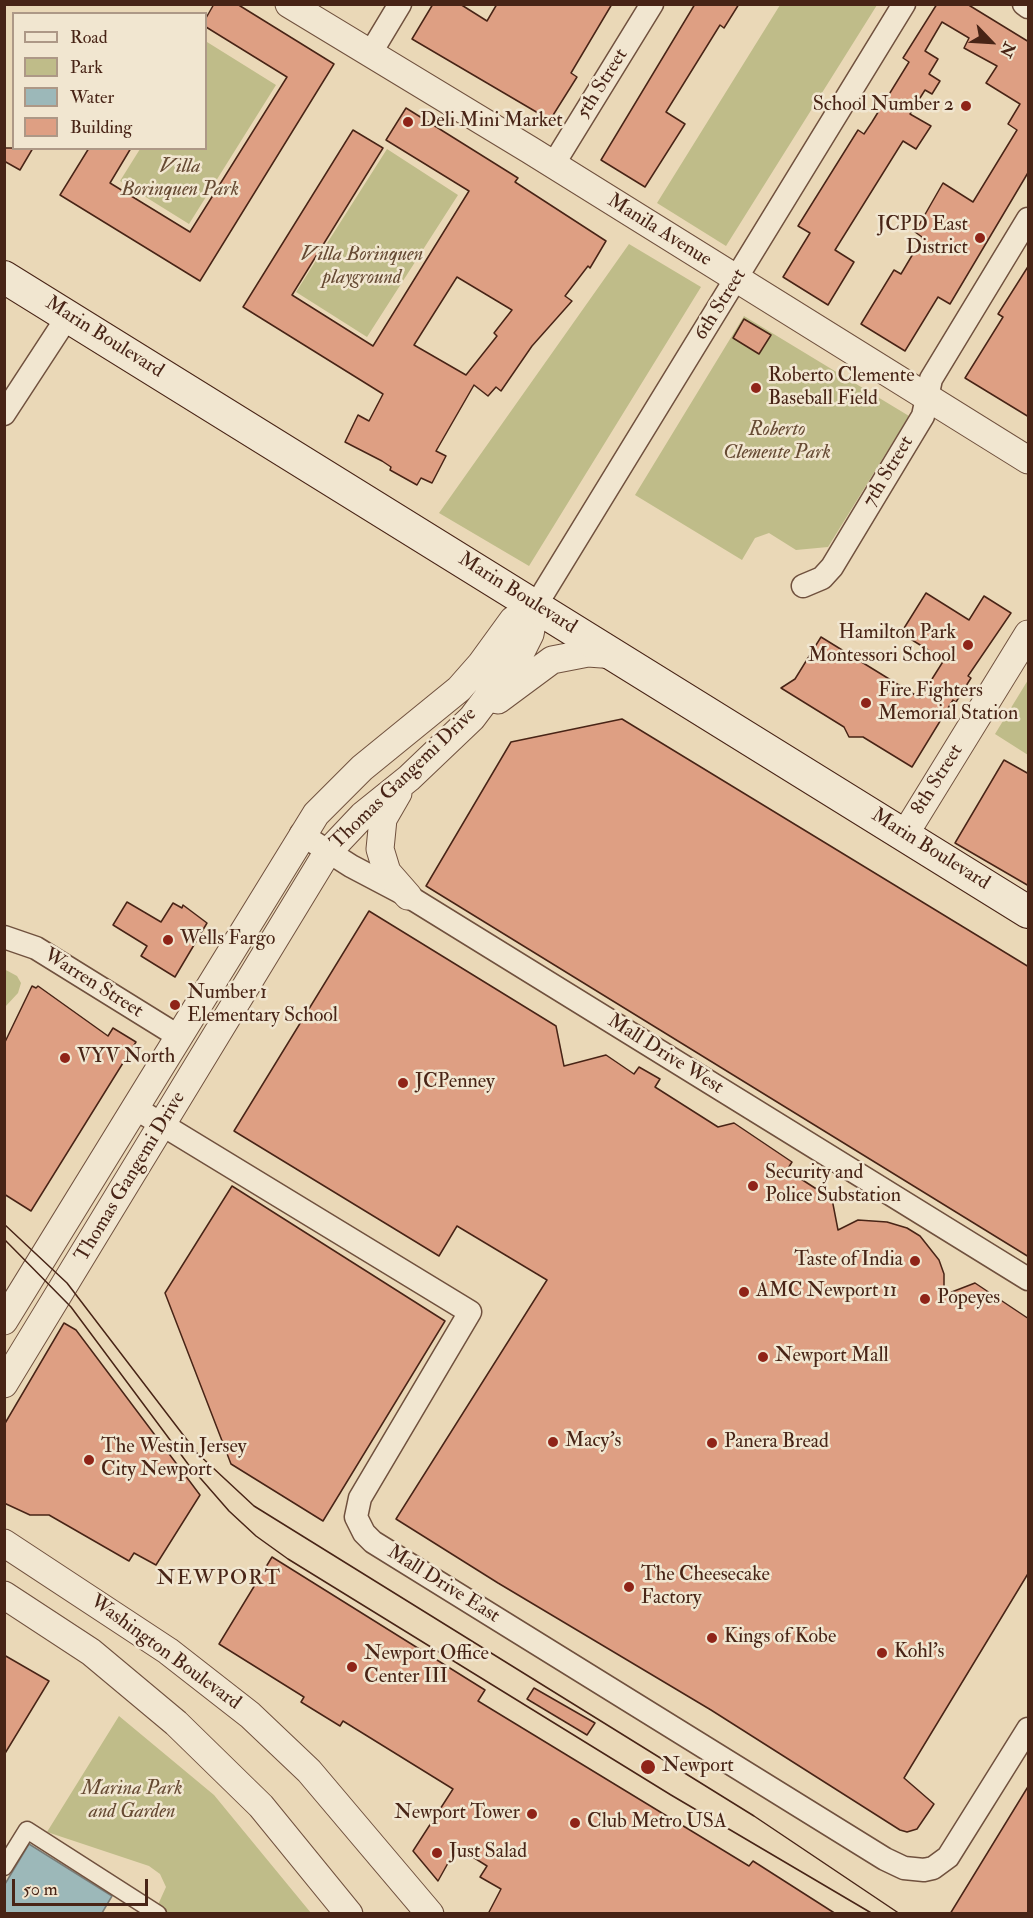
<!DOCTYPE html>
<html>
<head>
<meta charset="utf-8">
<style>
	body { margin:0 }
	#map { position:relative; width:1033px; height:1918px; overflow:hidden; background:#ead8b7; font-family:"IM FELL Double Pica",serif }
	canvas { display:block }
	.frame { position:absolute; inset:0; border:6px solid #482416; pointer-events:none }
	.legend { position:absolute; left:12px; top:12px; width:195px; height:138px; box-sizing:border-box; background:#f1e6d0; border:2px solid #ad9886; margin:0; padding:8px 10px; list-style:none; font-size:18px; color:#482416 }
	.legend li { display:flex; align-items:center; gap:12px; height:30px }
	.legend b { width:30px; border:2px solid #ad9886 }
	.north { position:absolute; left:961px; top:12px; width:60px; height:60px; -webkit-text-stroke:4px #f1e6d0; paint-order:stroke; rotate:115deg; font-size:16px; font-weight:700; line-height:24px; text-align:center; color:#482416 }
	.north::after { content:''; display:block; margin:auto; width:21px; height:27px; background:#482416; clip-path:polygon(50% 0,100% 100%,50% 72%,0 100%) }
	.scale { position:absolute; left:12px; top:1879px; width:136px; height:27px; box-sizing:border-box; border:3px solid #482416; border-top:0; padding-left:8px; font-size:18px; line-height:21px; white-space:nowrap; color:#482416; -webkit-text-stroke:4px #f1e6d0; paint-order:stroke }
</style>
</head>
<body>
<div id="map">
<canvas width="1033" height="1918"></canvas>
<div class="frame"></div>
<ul class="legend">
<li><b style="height:8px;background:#f1e6d0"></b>Road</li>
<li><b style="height:16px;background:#bfbc89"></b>Park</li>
<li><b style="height:16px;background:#9cb8b9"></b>Water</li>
<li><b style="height:16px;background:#de9f83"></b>Building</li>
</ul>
<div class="north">N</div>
<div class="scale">50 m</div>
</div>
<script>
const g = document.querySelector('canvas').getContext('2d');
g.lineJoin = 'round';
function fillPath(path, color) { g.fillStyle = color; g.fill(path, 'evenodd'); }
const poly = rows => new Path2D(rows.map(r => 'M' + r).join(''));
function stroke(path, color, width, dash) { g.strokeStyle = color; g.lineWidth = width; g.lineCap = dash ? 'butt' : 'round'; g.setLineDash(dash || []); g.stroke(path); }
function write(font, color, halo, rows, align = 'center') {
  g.font = font + ' "IM FELL Double Pica",serif'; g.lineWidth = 5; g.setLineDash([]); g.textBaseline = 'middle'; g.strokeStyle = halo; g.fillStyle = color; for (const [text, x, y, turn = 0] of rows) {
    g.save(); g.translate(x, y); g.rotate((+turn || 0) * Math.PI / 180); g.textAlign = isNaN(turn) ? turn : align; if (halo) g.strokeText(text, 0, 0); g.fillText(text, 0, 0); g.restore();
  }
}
const green = poly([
	[780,5,877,5,726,246,657,203],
	[207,42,276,85,189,224,120,181,140,149,206,148],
	[387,149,458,195,367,337,296,292],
	[629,244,701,287,529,566,439,513],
	[744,316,909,416,828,547,796,550,769,533,755,538,742,560,635,495],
	[1028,680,1028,755,995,734],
	[4,969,17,976,21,983,18,993,5,1007],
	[119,1716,214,1795,311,1913,168,1913,157,1907,166,1887,160,1874,149,1866,47,1832]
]);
const water = poly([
	[29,1844,112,1896,102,1913,5,1913,5,1884,29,1844]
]);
const building = poly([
	[214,4,237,4,334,64,200,281,60,195,89,148,131,148,110,183,190,232,287,77,206,27,206,18,214,4],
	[433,4,460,4,487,21,497,4,612,4,571,73,577,77,550,120,412,39,433,4],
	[695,4,739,4,724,28,720,25,666,112,685,124,645,187,601,160,695,4],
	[937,4,967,4,1029,42,1029,171,950,304,938,297,905,351,861,324,894,270,901,274,920,242,922,237,915,232,943,183,973,202,1017,130,1008,124,1020,104,986,83,997,66,964,48,969,38,942,22,925,51,938,59,929,74,940,81,932,94,925,90,910,114,931,126,916,149,903,141,835,250,854,262,828,305,783,277,810,233,798,226,858,130,864,134,872,122,909,62,903,58,937,4],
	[406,108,518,178,515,182,606,241,590,268,588,266,565,296,572,301,532,346,501,391,496,387,488,396,474,385,436,451,446,456,432,483,421,478,417,485,390,470,391,467,382,461,345,442,358,415,369,421,383,394,243,307,353,130,383,148,292,295,373,346,469,191,386,140,406,108],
	[457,277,512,310,494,333,497,336,466,375,414,345,457,277],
	[4,148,33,148,20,170,4,161,4,148],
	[1029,265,1029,417,965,378,1003,317,998,314,1029,265],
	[744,319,771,335,759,354,733,338,744,319],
	[926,593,969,620,984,596,1011,613,968,676,971,678,956,702,953,700,912,767,863,737,849,737,844,727,781,688,795,679,821,637,920,698,944,660,901,633,926,593],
	[622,719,1029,967,1029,1257,426,886,511,742,622,719],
	[1004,760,1029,774,1029,886,955,843,1004,760],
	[127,902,161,922,173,903,182,908,183,905,207,923,175,977,141,956,147,946,113,925,127,902],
	[369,911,556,1026,564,1066,606,1055,634,1074,639,1067,660,1079,655,1087,718,1127,734,1123,792,1162,787,1170,832,1199,838,1230,858,1220,887,1222,907,1228,920,1236,939,1260,944,1274,944,1295,975,1283,1029,1319,1029,1572,904,1778,934,1804,917,1829,907,1832,900,1830,711,1710,498,1583,396,1519,547,1280,457,1226,439,1256,234,1131,369,911],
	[32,986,36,988,38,986,108,1036,113,1028,136,1042,31,1211,4,1194,4,1044,32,986],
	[232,1186,445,1321,323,1521,231,1464,165,1293,232,1186],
	[64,1323,76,1330,200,1495,156,1565,134,1553,129,1561,49,1515,30,1515,4,1503,4,1425,64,1323],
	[272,1557,485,1690,478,1701,749,1866,753,1861,836,1914,488,1914,501,1889,480,1877,487,1866,457,1847,438,1881,413,1851,453,1789,343,1721,340,1726,301,1702,304,1697,219,1644,272,1557],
	[4,1655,49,1681,4,1755,4,1655],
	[534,1688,595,1723,587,1735,527,1699,534,1688],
	[1029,1785,1029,1914,950,1914,1029,1785]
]);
const pedestrian = poly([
	[4,1867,27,1830,158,1914]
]);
const minor = poly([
	[1024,4,1028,7],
	[370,54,400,4],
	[553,165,652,4],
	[4,414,68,316],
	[803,586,822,578,832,567,923,416,931,379,1028,219],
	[536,605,904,4],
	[301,834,351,866,408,896,1028,1279],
	[4,937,36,948,178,1036],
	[135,1108,470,1312,360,1498,356,1517,364,1533,373,1542,885,1859,904,1868,924,1870,933,1868,948,1857,1028,1729]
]);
const tertiary = poly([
	[289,4,530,150,1028,460],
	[498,700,552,660,588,653,616,655],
	[398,793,383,819,380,849,387,872,408,896],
	[905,834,1028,634],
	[4,1321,316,814,362,768,459,689,481,664,513,620,536,605],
	[4,1384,327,853,363,815,409,778,472,718,520,654,530,634,536,605],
	[4,1543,168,1651,250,1715,309,1771,430,1914],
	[4,1595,91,1652,176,1723,261,1806,349,1914]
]);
const secondary = poly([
	[4,277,1028,912]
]);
const tram = poly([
	[4,1224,67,1283,197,1453,254,1506,754,1816,900,1914],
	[4,1239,71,1307,188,1464,229,1511,256,1536,288,1559,671,1795,873,1914]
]);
const markers = [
	[966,106,6,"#8f2418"],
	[408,122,6,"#8f2418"],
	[980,238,6,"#8f2418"],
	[756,388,6,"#8f2418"],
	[968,645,6,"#8f2418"],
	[866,703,6,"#8f2418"],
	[168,940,6,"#8f2418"],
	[175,1005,6,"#8f2418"],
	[65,1058,6,"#8f2418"],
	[403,1083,6,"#8f2418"],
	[753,1186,6,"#8f2418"],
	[915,1261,6,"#8f2418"],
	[744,1292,6,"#8f2418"],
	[925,1299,6,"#8f2418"],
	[763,1357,6,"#8f2418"],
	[553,1442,6,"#8f2418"],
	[712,1443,6,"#8f2418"],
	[89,1460,6,"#8f2418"],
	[629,1587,6,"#8f2418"],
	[712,1638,6,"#8f2418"],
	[882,1653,6,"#8f2418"],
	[352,1667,6,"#8f2418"],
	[648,1767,8,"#8f2418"],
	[532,1814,6,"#8f2418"],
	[575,1823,6,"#8f2418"],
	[437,1853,6,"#8f2418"]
];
const streetNames = [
	["5th Street",603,84,-58],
	["Manila Avenue",659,231,32],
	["6th Street",721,305,-58],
	["Marin Boulevard",104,338,32],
	["7th Street",889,472,-59],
	["Marin Boulevard",517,594,32],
	["Thomas Gangemi Drive",404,779,-44],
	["8th Street",938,780,-58],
	["Marin Boulevard",930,850,32],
	["Warren Street",93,984,32],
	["Mall Drive West",665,1055,32],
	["Thomas Gangemi Drive",131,1177,-59],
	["Mall Drive East",443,1585,32],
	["Washington Boulevard",165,1653,36]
];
const poiNames = [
	["School Number 2",954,106,"right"],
	["Deli Mini Market",420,122],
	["JCPD East",968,226,"right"],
	["District",968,249,"right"],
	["Roberto Clemente",768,377],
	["Baseball Field",768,400],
	["Hamilton Park",956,634,"right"],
	["Montessori School",956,657,"right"],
	["Fire Fighters",878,692],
	["Memorial Station",878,715],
	["Wells Fargo",180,940],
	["Number 1",187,994],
	["Elementary School",187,1017],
	["VYV North",77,1058],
	["JCPenney",415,1083],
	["Security and",765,1174],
	["Police Substation",765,1197],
	["Taste of India",903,1261,"right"],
	["AMC Newport 11",756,1292],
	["Popeyes",937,1299],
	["Newport Mall",775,1357],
	["Macy's",565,1442],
	["Panera Bread",724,1443],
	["The Westin Jersey",101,1448],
	["City Newport",101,1471],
	["The Cheesecake",641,1576],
	["Factory",641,1599],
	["Kings of Kobe",724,1638],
	["Kohl's",894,1653],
	["Newport Office",364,1655],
	["Center III",364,1678],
	["Newport",662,1767],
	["Newport Tower",520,1814,"right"],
	["Club Metro USA",587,1823],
	["Just Salad",449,1853]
];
const parkNames = [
	["Villa",180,168],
	["Borinquen Park",180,191],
	["Villa Borinquen",362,256],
	["playground",362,279],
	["Roberto",777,431],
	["Clemente Park",777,454],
	["Marina Park",132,1790],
	["and Garden",132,1813]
];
const neighbourhoodNames = [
	["NEWPORT",219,1579]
];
fillPath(green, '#bfbc89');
fillPath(water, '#9cb8b9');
stroke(water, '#7a7d78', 1.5);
fillPath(building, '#de9f83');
stroke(building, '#482416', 1.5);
stroke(pedestrian, '#70513e', 19);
stroke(minor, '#70513e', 25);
stroke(tertiary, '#70513e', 29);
stroke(secondary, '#482416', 34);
stroke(pedestrian, '#f1e6d0', 16);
stroke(minor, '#f1e6d0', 22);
stroke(tertiary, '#f1e6d0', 27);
stroke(secondary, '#f1e6d0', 32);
stroke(tram, '#482416', 1.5);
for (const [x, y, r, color] of markers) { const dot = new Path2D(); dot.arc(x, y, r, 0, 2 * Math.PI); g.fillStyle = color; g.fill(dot); stroke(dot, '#f1e6d0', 2); }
write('20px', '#482416', '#f1e6d0', streetNames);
write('20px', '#482416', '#f1e6d0', poiNames, 'left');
write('italic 20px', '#664a33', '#f1e6d0', parkNames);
g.letterSpacing = '1.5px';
write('21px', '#482416', '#f1e6d0', neighbourhoodNames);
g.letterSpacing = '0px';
</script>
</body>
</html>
